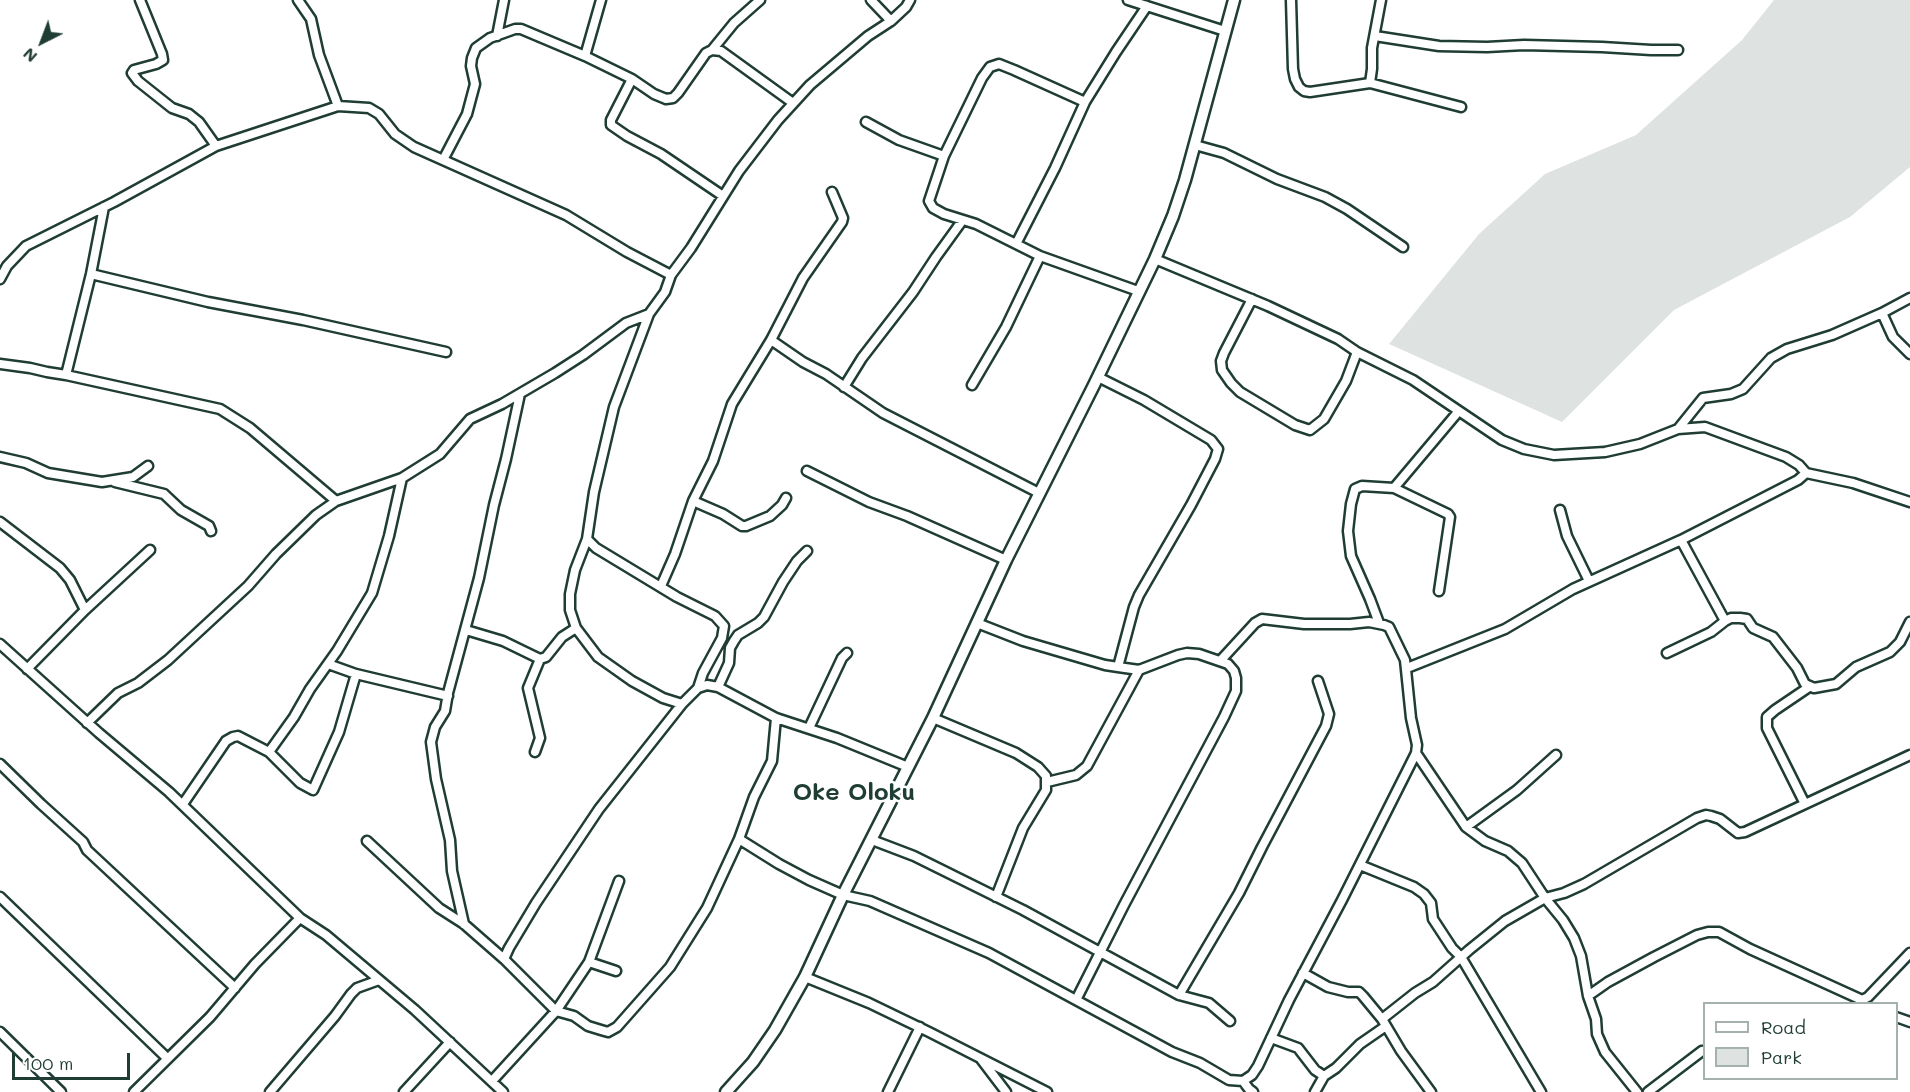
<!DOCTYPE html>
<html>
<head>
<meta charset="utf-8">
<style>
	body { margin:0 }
	#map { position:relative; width:1910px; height:1092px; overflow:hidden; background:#fff; font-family:Mali,sans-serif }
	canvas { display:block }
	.legend { position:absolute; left:1703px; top:1002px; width:195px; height:78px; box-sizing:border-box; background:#fff; border:2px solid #a5b1ae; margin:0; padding:8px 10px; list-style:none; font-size:18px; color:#1f3d34 }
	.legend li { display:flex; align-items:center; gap:12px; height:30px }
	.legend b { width:30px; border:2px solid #a5b1ae }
	.north { position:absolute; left:12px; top:12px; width:60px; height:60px; -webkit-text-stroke:4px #fff; paint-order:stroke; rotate:222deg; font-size:16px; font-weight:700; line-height:24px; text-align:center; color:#1f3d34 }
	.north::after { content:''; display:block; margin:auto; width:21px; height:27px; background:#1f3d34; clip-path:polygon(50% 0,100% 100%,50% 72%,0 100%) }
	.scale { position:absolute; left:12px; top:1053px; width:118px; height:27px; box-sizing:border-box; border:3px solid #1f3d34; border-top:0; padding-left:8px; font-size:18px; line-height:21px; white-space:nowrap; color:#1f3d34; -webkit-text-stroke:4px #fff; paint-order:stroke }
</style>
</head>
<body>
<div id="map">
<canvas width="1910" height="1092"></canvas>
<ul class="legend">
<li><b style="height:8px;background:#fff"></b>Road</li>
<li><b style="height:16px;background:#dee3e2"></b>Park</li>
</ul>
<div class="north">N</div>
<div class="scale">100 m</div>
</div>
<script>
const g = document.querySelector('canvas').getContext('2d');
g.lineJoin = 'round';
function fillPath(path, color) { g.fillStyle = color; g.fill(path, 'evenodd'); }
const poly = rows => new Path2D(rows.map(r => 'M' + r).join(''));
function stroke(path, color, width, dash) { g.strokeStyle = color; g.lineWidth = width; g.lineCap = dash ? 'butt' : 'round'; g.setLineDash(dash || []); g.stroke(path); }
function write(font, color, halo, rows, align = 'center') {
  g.font = font + ' Mali,sans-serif'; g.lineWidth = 5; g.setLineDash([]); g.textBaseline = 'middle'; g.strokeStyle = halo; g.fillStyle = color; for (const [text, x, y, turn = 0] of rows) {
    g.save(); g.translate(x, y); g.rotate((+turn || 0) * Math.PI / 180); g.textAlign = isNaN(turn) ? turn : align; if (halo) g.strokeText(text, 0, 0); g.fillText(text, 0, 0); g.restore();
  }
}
const green = poly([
	[1774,0,1910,0,1910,167,1850,217,1674,310,1562,422,1389,344,1479,234,1545,174,1636,135,1742,40]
]);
const minor = poly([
	[140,0,162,54,163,60,156,64,134,70,132,73,138,81,172,108,189,114,199,122,216,146],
	[298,0,311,19,319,55,338,106],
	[871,0,891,21],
	[1128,0,1225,31],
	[1291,0,1293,69,1295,79,1299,87,1304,91,1310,92,1370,83,1461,107],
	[497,36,504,0],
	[1375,36,1439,46,1487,47,1524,45,1602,47,1651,50,1678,50],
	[712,50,734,23,760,0],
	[585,56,632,79,654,94,666,99,673,98,678,93,706,53,712,50,721,51,793,103],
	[632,79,611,120,611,125,627,136,661,154,723,196],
	[1370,83,1372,69,1372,48,1381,0],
	[1085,102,1014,70,999,64,990,67,982,78,944,156,929,201,933,208,944,214,976,224,1040,256,1138,291],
	[866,122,899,140,944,156],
	[1195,145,1224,153,1277,179,1325,197,1347,209,1403,247],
	[443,160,467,114,475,84,471,66,472,58,476,48,490,38,515,29,521,29,585,56,601,0],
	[1016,244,1055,168,1085,102,1116,52,1147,6],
	[1155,259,1268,306,1338,339,1357,352,1413,380,1502,440,1524,449,1554,455,1605,452,1640,444,1678,429,1705,427,1786,457,1799,465,1806,473,1853,483,1910,502],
	[91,274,208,302,303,320,446,352],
	[0,279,7,266,26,246,114,202,216,146,338,106,369,108,379,114,395,134,414,147,566,215,627,252,671,275],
	[1252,299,1224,353,1221,361,1222,370,1231,383,1240,392,1295,425,1310,430,1324,419,1346,381,1357,352],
	[1882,313,1893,337,1910,354],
	[649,314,614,407,594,492,587,539,575,570,570,594,570,610,576,628,598,657,632,681,663,698,682,704],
	[771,340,803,362,826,374,883,413,1039,493],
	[0,364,30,368,47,372,66,375,220,409,250,428,336,501],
	[66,375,91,274,104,207],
	[1098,377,1144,400,1211,440,1218,449,1215,459,1191,505,1139,595,1134,607,1118,667],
	[972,385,1006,327,1040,256],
	[844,387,862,358,913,292,936,257,962,221],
	[1678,429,1703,398,1731,394,1743,389,1771,358,1787,349,1832,335,1882,313,1910,298],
	[0,457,26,463,48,473,102,482,133,477,148,466],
	[807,471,869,502,907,516,1006,560],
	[115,482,164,494,181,510,209,526,211,531],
	[1394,488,1458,412],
	[693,501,723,514,742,526,746,526,770,516,782,505,786,498],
	[1560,510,1567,536,1589,581],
	[0,522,60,568,70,580,85,610],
	[587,539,596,548,677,597,715,616,724,626,722,638,703,673,698,688],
	[1681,540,1725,621],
	[661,586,675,554,693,501,713,461,732,404,771,340,803,278,842,222,843,218,832,192],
	[977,623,1023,641,1105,665,1118,667,1139,670,1178,655,1187,653,1199,654,1228,664,1234,671,1236,678,1236,691,1224,717,1124,905,1076,1000],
	[1379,623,1370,599,1351,556,1348,531,1351,504,1355,489,1362,486,1394,488,1448,514,1450,517,1439,591],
	[466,630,503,641,540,659,546,657,562,637,576,628],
	[0,644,99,733,169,792,300,918,326,935,415,1010,503,1092],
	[1667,653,1711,632,1725,621,1731,618,1740,618,1747,619,1753,628,1773,637,1797,668,1805,684,1814,688,1836,684,1856,667,1890,652,1900,642,1910,622],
	[328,664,356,674,448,696],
	[1407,668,1505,629,1573,589,1681,540,1798,480,1806,473],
	[27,669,85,610,150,550],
	[718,687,729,663,730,648,734,641,738,635,758,623,764,617,783,582,797,561,807,551],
	[933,718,1016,753,1038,767,1046,776,1046,790,1023,828,996,897],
	[87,723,118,693,138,683,168,660,248,586,276,554,316,515,336,501,402,478,440,454,470,419,502,404,555,373,583,355,626,323,649,314,665,292,671,275,691,248,739,171,778,120,810,85,868,36,891,21,906,7,910,0],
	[809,728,842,658,847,653],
	[269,752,294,717,310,689,337,651,372,593,389,536,402,478],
	[535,752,540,738,528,688,540,659],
	[1416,753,1466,827,1485,841,1508,851,1522,863,1545,898,1563,920,1574,938,1581,956,1588,996,1596,1019,1597,1034,1605,1052,1637,1092],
	[0,764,41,804,83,842,87,850,235,988],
	[1047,782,1076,775,1087,766,1139,670],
	[183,804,226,741,233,737,238,736,269,752,300,783,313,790,339,732,356,674],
	[1805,804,1767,728,1767,717,1775,710,1809,687],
	[1466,827,1517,790,1556,755],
	[739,839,754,797,772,761,776,718],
	[872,840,914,856,1023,910,1179,995,1209,1003,1230,1021],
	[367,841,439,908,464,924,504,959,556,1011,574,1016,588,1026,601,1030,608,1032,617,1027,670,967,707,908,739,839,779,864,809,880,843,895,870,901,989,953,1172,1052,1200,1063,1229,1080,1243,1081,1252,1075,1258,1066,1289,1000,1342,900,1410,765,1416,753,1417,745,1411,718,1405,660,1389,627,1384,625,1369,622,1350,624,1304,624,1262,619,1255,623,1221,660],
	[1360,865,1414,887,1424,894,1431,903,1433,919,1452,948,1461,957,1541,1092],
	[0,897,167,1058],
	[464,924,452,871,450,840,436,779,431,742,435,727,445,711,448,693,479,578,494,505,506,459,520,394],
	[504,959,509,948,536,903,599,809,682,704,698,688,707,685,718,687,776,718,837,738,908,767],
	[589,962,616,971],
	[1303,973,1328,987,1348,992,1359,992,1363,996,1382,1019,1401,1051,1431,1092],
	[805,977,869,1003,929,1032,1047,1092],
	[1179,995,1239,893,1262,847,1326,726,1329,714,1318,681],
	[1588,996,1608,982,1654,957,1697,935,1708,932,1719,932,1750,949,1862,1000,1868,997,1910,953],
	[1896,1017,1910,1022],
	[1382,1019,1415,993,1433,982,1469,950,1505,921,1545,898,1564,893,1584,884,1697,818,1706,815,1711,816,1720,819,1738,833,1745,832,1910,755],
	[0,1032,61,1092],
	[1271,1038,1298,1048,1315,1070,1324,1076,1336,1068,1360,1044,1386,1026],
	[981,1059,1006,1092],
	[492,1081,556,1011,589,962,619,881],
	[1243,1081,1249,1089,1253,1092],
	[134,1092,210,1017,255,964,300,918],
	[270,1092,335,1016,351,994,357,988,379,980],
	[404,1092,450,1042],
	[888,1092,920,1027],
	[1315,1092,1324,1076],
	[1648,1092,1702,1051]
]);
const tertiary = poly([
	[726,1092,753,1062,775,1030,805,977,843,895,933,718,1006,560,1094,385,1155,259,1173,216,1185,180,1234,0]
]);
const quarterNames = [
	["Oke Oloku",854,793]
];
fillPath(green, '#dee3e2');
stroke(minor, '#1f3d34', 13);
stroke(tertiary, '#1f3d34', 15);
stroke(minor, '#fff', 8);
stroke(tertiary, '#fff', 10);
write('bold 24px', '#1f3d34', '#fff', quarterNames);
</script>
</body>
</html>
